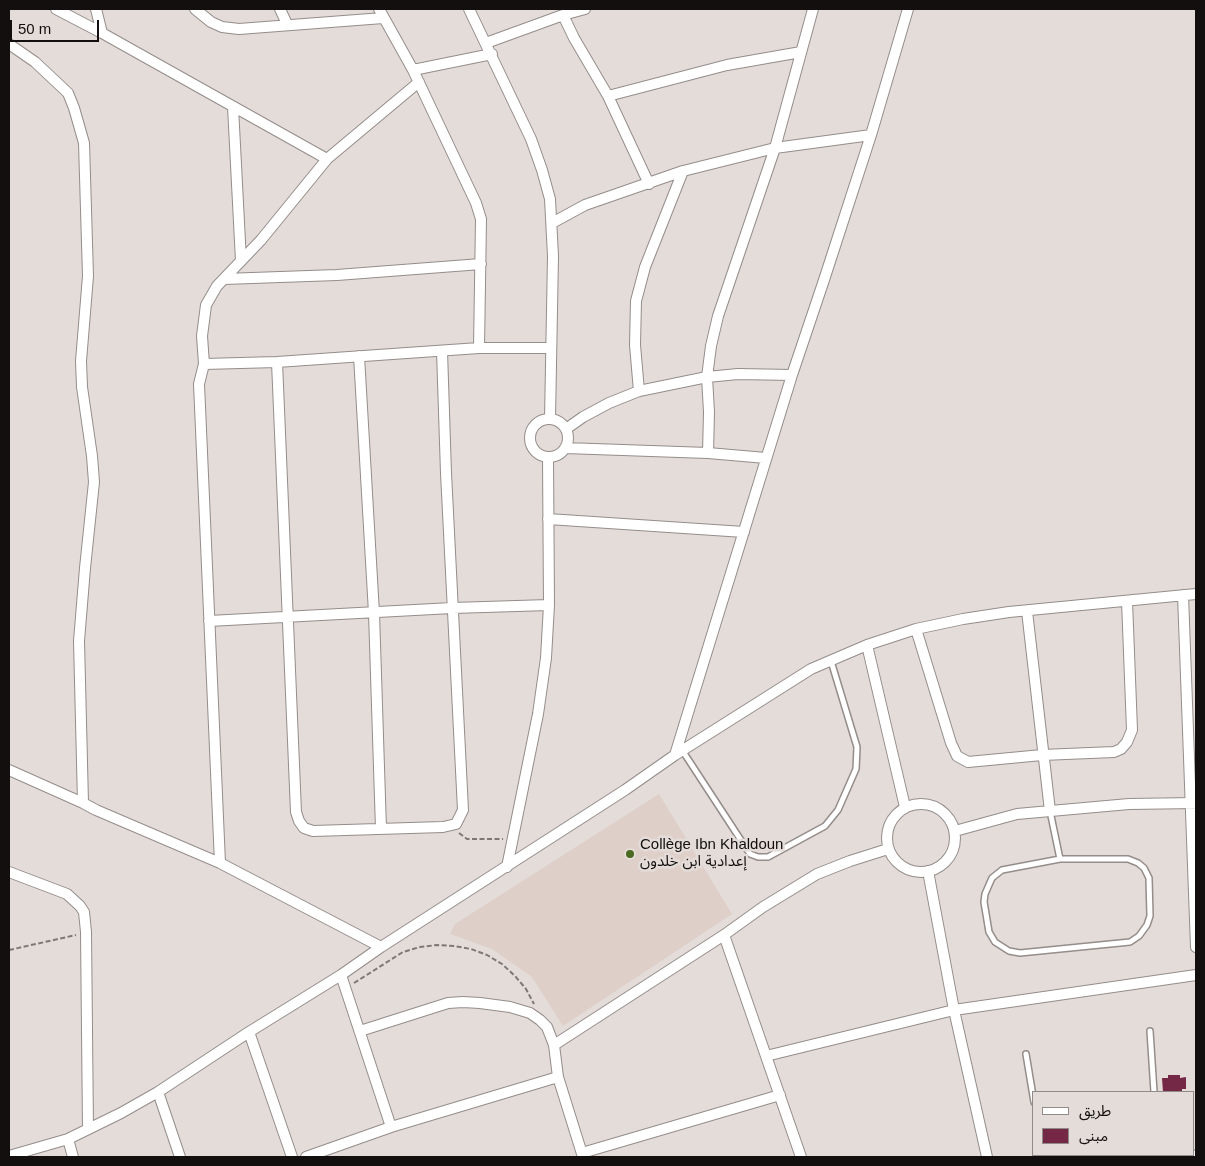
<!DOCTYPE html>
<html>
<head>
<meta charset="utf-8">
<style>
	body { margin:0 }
	#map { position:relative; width:1205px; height:1166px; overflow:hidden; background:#e4dcd9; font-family:Helvetica,"Noto Sans Arabic",sans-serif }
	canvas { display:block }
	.frame { position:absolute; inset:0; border:10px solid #120f0e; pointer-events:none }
	.legend { position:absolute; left:1032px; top:1091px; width:162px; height:65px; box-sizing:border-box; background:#e4dcd9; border:1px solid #908a88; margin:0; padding:6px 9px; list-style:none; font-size:15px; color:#120f0e }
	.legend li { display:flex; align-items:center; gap:10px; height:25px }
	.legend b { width:25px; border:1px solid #908a88 }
	.scale { position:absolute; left:10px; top:20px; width:89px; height:22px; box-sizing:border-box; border:2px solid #120f0e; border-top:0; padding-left:6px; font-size:15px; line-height:18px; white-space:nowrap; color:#120f0e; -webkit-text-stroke:4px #e4dcd9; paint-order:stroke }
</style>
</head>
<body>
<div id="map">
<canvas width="1205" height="1166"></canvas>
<div class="frame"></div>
<ul class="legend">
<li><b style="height:6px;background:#fff"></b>طريق</li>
<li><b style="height:14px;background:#752846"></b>مبنى</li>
</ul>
<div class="scale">50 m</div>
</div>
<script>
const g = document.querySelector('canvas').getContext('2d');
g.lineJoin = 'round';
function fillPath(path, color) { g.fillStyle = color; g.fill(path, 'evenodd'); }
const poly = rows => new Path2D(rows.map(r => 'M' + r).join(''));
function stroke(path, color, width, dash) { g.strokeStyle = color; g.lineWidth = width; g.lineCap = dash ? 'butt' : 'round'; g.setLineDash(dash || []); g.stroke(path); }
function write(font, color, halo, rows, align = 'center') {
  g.font = font + ' Helvetica,"Noto Sans Arabic",sans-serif'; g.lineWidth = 5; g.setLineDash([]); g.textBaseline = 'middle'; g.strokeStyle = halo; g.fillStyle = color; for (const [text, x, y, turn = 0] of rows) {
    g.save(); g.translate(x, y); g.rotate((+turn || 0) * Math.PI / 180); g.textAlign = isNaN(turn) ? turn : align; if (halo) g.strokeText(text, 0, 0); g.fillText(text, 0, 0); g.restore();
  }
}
const built = poly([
	[659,794,732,914,563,1026,532,977,492,949,450,934,455,924]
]);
const building = poly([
	[1168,1075,1180,1075,1180,1078,1186,1077,1186,1089,1182,1089,1182,1092,1163,1092,1162,1078,1168,1078]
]);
const path = poly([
	[459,833,467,839,503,839],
	[9,950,76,935],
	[354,983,403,952,420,947,437,945,454,946,471,949,487,955,502,964,515,976,526,989,534,1004]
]);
const lane = poly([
	[682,750,750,854,758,857,768,857,825,826,838,810,856,769,857,747,831,661],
	[1050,811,1060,859],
	[1060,859,1128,859,1138,863,1144,868,1149,878,1150,916,1147,925,1139,936,1130,942,1020,953,1009,951,995,942,989,932,984,902,985,894,992,878,1002,870,1060,859],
	[1150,1031,1154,1092],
	[1026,1054,1034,1102],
	[1042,1155,1043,1157],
	[1158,1155,1158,1157]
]);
const street = poly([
	[56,9,102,33,327,159],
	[96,9,102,33],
	[195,9,211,22,222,27,239,29,383,18],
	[280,9,287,24],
	[379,9,413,70,476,203,481,219,479,348],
	[469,9,531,139,542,170,550,199,553,256,550,419],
	[563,15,574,38,608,96,649,184],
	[486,43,563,15,585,9],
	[9,44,35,62,68,93,74,108,84,143,88,276,81,361,82,387,92,456,94,482,85,568,79,641,83,803],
	[413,70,492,54],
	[608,96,727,65,801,52],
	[233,107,241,261],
	[552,223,585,205,683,171,775,148,871,135],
	[224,279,337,275,481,264],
	[359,356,374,613,381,829],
	[277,362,296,812,299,821,304,828,313,831,443,827,456,824,463,810,446,473,442,351],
	[204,364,277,362,479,348,551,348],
	[639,391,635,345,636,301,645,267,683,171],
	'530 438a19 19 0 1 1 38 0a19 19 0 1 1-38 0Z',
	[566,429,583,417,609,403,639,391,707,377,738,374,792,375],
	[565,448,708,453,766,458],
	[708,453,709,412,707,377,711,346,718,316,775,148,813,9],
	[548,519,744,532],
	[1183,595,1196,947],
	[1027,611,1050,811],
	[209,621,452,608,549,605],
	[916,629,951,743,957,756,968,762,1042,755,1114,752,1121,749,1127,742,1132,730,1127,601],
	[867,645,905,807],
	[675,755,792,375,824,280,871,135,908,9],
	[9,770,83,803,96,810,220,863,381,947],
	'887 838a34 34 0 1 1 68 0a34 34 0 1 1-68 0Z',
	[955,831,1017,814,1129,804,1196,803],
	[220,863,199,384,204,364,202,336,206,305,217,286,261,240,327,159,419,82],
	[507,867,538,714,546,658,549,605,548,458],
	[928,871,954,1010,987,1157],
	[9,872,67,894,80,906,84,912,86,932,88,1129],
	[724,935,801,1157],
	[341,975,391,1127],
	[360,1031,448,1003,463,1002,480,1003,510,1007,530,1013,540,1020,547,1027,554,1045,558,1077,583,1157],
	[249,1032,292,1157],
	[554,1045,724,935,763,907,817,874,850,861,888,849],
	[766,1056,954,1010,1196,975],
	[158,1092,180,1157],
	[68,1139,73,1157],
	[582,1153,780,1095],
	[9,1156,68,1139,121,1113,158,1092,249,1032,341,975,381,947,625,790,675,755,811,669,867,645,916,629,963,619,1009,612,1196,594],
	[306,1157,391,1127,558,1077],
	[1181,1157,1192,1155]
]);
const markers = [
	[630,854,5,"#4b6a1f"]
];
const poiNames = [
	["Collège Ibn Khaldoun",640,845],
	["إعدادية ابن خلدون",640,862]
];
fillPath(built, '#dfcfc9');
fillPath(building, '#752846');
stroke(lane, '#948d8a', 8);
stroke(street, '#948d8a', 12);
stroke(path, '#7d7876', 2, [5, 2.5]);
stroke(lane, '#fff', 5);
stroke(street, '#fff', 10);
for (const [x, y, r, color] of markers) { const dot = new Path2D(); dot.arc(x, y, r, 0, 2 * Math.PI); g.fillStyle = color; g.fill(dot); stroke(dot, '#e4dcd9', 2); }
write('15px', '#120f0e', '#e4dcd9', poiNames, 'left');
</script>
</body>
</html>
